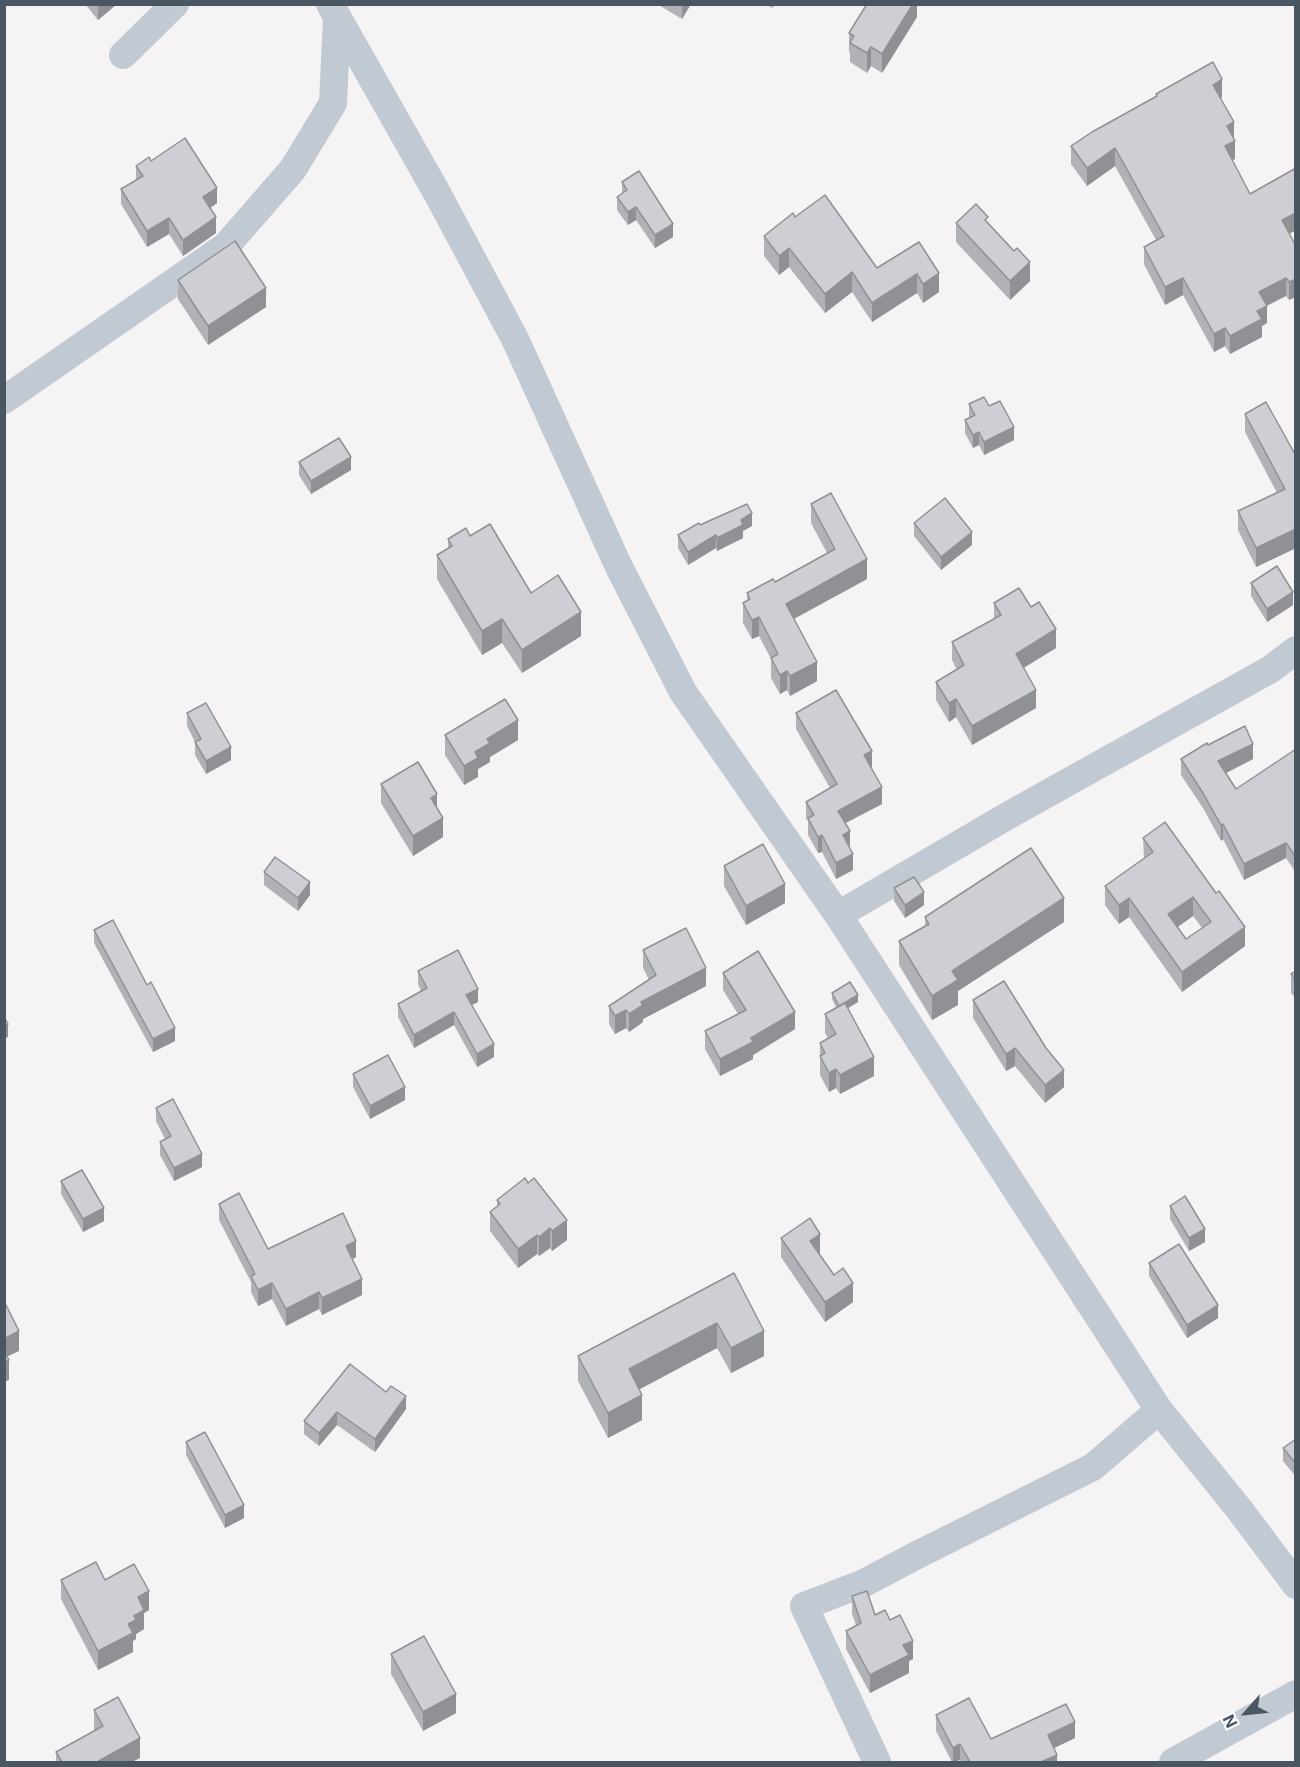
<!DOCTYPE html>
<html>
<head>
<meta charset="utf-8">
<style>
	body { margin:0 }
	#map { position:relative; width:1300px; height:1767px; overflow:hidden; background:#f5f3f3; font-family:Inter,sans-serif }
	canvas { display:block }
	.frame { position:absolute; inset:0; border:6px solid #4a5661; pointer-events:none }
	.north { position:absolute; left:1216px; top:1683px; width:60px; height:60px; -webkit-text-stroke:4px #fff; paint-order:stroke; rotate:243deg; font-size:16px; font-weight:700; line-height:24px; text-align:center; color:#4a5661 }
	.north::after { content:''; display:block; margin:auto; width:21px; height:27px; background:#4a5661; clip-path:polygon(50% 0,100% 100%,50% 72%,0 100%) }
</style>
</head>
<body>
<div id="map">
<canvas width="1300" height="1767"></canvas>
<div class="frame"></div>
<div class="north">N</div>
</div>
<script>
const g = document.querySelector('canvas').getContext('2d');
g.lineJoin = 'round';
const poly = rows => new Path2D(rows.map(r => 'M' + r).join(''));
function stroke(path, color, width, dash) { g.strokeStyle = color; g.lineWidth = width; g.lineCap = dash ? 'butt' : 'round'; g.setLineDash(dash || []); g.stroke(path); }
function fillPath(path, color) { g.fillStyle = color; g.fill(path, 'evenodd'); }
const minor = poly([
	[330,4,437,193,515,339,619,567,683,692,838,915,1159,1410,1239,1509,1296,1585],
	[123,55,175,4],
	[4,400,226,246,293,169,333,103,337,17],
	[838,915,1009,815,1271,669,1296,650],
	[877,1762,804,1606,864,1583,919,1554,1093,1467,1159,1410],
	[1173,1762,1296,1694]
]);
const wall = poly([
	[85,4,117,4,98,20],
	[657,4,691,4,682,19],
	[763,4,774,4,773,8],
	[917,4,917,17,882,73,871,66,867,73,850,62,850,53,849,52,849,33],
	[1156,94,1222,97,1220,98,1234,138,1235,159,1232,160,1250,194,1296,168,1296,230,1289,234,1289,300,1286,296,1267,306,1267,323,1262,326,1262,337,1230,354,1225,346,1214,352,1183,295,1165,305,1144,264,1144,247,1156,240,1115,166,1087,186,1071,164,1071,146,1156,96],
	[151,161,217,203,210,208,216,233,183,256,169,234,147,247,121,204,121,189,136,180,136,166],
	[622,182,673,237,655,248,636,220,628,225,617,210,617,197,622,193],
	[795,217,877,268,919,242,939,292,923,303,917,293,872,322,852,292,825,313,789,267,779,275,764,256,764,236],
	[988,222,1014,251,1030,281,1010,300,956,242,956,223],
	[178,280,266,307,208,345,178,299],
	[969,404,989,406,1014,440,984,455,979,445,973,448,965,433,965,420,969,418],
	[1245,414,1296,456,1296,548,1256,567,1238,530,1238,511,1277,493,1245,432],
	[299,462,351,470,311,494,299,475],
	[811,504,867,579,794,619,817,681,790,696,787,690,780,694,771,678,771,659,759,636,752,639,743,623,743,603,747,601,747,593,775,582,827,553,811,523],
	[914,523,972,545,941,570,914,536],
	[700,525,752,526,743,531,743,538,717,551,716,548,688,565,678,548,678,535],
	[470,536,531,593,581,636,522,673,502,643,482,655,437,579,437,555,448,549,448,539],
	[1251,583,1293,605,1267,622,1251,596],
	[994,603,1056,648,1024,668,1036,708,972,745,956,717,949,722,936,700,936,682,957,670,952,660,952,642,994,619],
	[187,713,231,760,206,774,195,755,195,742,187,726],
	[796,713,872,767,871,767,882,804,845,823,853,870,836,879,822,852,818,853,808,835,808,821,806,818,806,802,830,788,796,729],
	[445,735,518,740,490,757,490,762,478,769,478,777,464,785,445,755],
	[1208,745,1253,759,1226,773,1236,789,1296,749,1296,873,1286,858,1244,880,1223,839,1221,841,1203,808,1181,775,1181,759],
	[381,784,437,808,443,837,413,856,381,803],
	[1143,838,1245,946,1182,992,1129,917,1119,924,1105,905,1105,886,1144,858],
	[1193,916,1202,928,1186,939,1177,927],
	[724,866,785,903,746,925,724,886],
	[264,872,310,895,298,911,264,885],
	[894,888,924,905,905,918,894,901],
	[925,917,1064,922,958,991,958,1005,932,1020,899,965,899,941,925,926],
	[94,930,175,1041,153,1052,94,943],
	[643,950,706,986,643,1019,643,1022,629,1032,626,1028,615,1034,609,1024,609,1006,649,980,643,968],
	[418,971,478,1002,472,1005,494,1057,477,1067,454,1025,414,1048,398,1017,398,1004,421,991,418,984],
	[1296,971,1296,999,1291,993,1291,974],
	[723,973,795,1029,753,1055,753,1059,720,1076,705,1049,705,1031,738,1014,723,990],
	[832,993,858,1002,848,1008,874,1076,840,1094,836,1088,829,1092,820,1075,820,1043,828,1038,825,1033,825,1014,836,1007,832,999],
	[973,1000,1064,1087,1045,1103,1015,1066,1006,1071,973,1018],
	[353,1074,405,1100,370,1119,353,1087],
	[156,1108,202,1167,174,1181,160,1155,160,1142,165,1139,156,1121],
	[525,1178,567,1240,552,1251,550,1248,539,1256,537,1254,518,1268,490,1231,490,1212,497,1206,497,1200],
	[61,1181,104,1221,83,1232,61,1194],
	[219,1204,268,1249,356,1257,353,1259,362,1295,322,1315,319,1309,286,1326,272,1299,258,1306,251,1292,251,1282,219,1220],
	[1170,1206,1205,1242,1189,1251,1170,1219],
	[781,1238,820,1254,819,1254,853,1302,825,1322,781,1257],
	[1149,1263,1218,1318,1187,1338,1149,1276],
	[734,1273,764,1356,731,1373,717,1348,639,1389,642,1420,608,1438,578,1381,578,1356],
	[386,1392,406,1409,375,1452,337,1425,319,1446,304,1434,304,1421],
	[1296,1439,1296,1477,1283,1461,1283,1448],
	[186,1442,244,1518,225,1528,186,1455],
	[61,1580,105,1580,149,1610,144,1613,144,1629,136,1634,136,1639,133,1641,133,1652,98,1670,61,1599],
	[852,1596,875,1615,890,1620,913,1659,909,1661,909,1673,870,1693,846,1649,846,1631,856,1625,852,1614],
	[391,1654,456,1713,423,1731,391,1674],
	[94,1710,140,1758,132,1762,56,1762,56,1752,94,1731],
	[936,1715,991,1739,1075,1738,1054,1748,1057,1762,961,1762,960,1760,955,1762,952,1762,936,1731]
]);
const shadedWall = poly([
	[98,4,117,4,98,20],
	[682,4,691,4,682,19],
	[913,4,917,4,917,17,882,73,882,54],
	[871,47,871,66,867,73,867,53],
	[1222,79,1222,97,1213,102,1213,85],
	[1234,122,1234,140,1227,126],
	[1235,141,1235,159,1225,164,1225,146],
	[1115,148,1115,166,1087,186,1087,168],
	[217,188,217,203,203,213,203,197],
	[636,207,636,220,628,225,628,212],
	[1296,213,1296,230,1282,238,1282,220],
	[216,217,216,233,183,256,183,240],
	[169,218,169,234,147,247,147,231],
	[673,224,673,237,655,248,655,235],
	[789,248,789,267,779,275,779,256],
	[1030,262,1030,281,1010,300,1010,281],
	[852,272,852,292,825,313,825,294],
	[939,273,939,292,923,303,923,284],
	[917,274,917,293,872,322,872,303],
	[1183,278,1183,295,1165,305,1165,287],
	[1286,278,1286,296,1259,309,1259,292],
	[1296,279,1296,297,1289,300,1289,282],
	[266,288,266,307,208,345,208,326],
	[1267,306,1267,323,1262,326,1262,337,1230,354,1230,336,1257,311],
	[1225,328,1225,346,1214,352,1214,334],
	[1014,427,1014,440,984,455,984,442],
	[979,432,979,445,973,448,973,435],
	[351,457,351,470,311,494,311,481],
	[752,513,752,526,743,531,743,538,717,551,717,538,741,520],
	[1296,529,1296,548,1256,567,1256,548],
	[972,532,972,545,941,570,941,557],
	[716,535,716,548,688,565,688,552],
	[867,559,867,579,786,623,786,604],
	[1293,592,1293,605,1267,622,1267,609],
	[581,612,581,636,522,673,522,650],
	[759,617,759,636,752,639,752,620],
	[502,619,502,643,482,655,482,631],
	[1056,629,1056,648,1016,672,1016,654],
	[817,662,817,681,790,696,790,676],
	[787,671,787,690,780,694,780,675],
	[1036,690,1036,708,972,745,972,726],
	[956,699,956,717,949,722,949,703],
	[518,720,518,740,490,757,490,762,478,769,478,777,464,785,464,766,475,752,487,739],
	[1253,744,1253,759,1218,777,1218,761],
	[231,747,231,760,206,774,206,761],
	[872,751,872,767,864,771,864,755],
	[882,787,882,804,838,827,838,811],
	[437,794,437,813,431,798],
	[443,818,443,837,413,856,413,836],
	[1223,824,1223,839,1221,841,1221,825],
	[850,831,850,847,843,835],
	[822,835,822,852,818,853,818,837],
	[1286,843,1286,858,1244,880,1244,864],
	[853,854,853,870,836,879,836,863],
	[310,882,310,895,298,911,298,898],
	[785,884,785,903,746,925,746,906],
	[924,892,924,905,905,918,905,905],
	[1193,897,1193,916,1168,934,1168,914],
	[1064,898,1064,922,958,991,958,1005,932,1020,932,996,952,971],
	[1129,898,1129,917,1119,924,1119,905],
	[1245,927,1245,946,1182,992,1182,972],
	[706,968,706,986,643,1019,643,1022,629,1032,629,1014,641,1002],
	[478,989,478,1002,466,1008,466,995],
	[858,995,858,1002,840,1013,840,1006],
	[626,1010,626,1028,615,1034,615,1016],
	[454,1012,454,1025,414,1048,414,1035],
	[795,1012,795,1029,753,1055,753,1059,720,1076,720,1059,751,1038],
	[8,1024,8,1037,4,1039,4,1026],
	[175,1028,175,1041,153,1052,153,1039],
	[494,1044,494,1057,477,1067,477,1054],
	[1015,1048,1015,1066,1006,1071,1006,1054],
	[874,1057,874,1076,840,1094,840,1075],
	[836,1069,836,1088,829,1092,829,1073],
	[1064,1070,1064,1087,1045,1103,1045,1085],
	[405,1087,405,1100,370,1119,370,1106],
	[6,1151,6,1164,4,1165,4,1152],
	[202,1154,202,1167,174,1181,174,1168],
	[104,1208,104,1221,83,1232,83,1219],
	[567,1220,567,1240,552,1251,552,1231],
	[550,1228,550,1248,539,1256,539,1237],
	[1205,1229,1205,1242,1189,1251,1189,1238],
	[820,1234,820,1254,810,1260,810,1241],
	[537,1235,537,1254,518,1268,518,1249],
	[356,1241,356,1257,346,1263,346,1246],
	[362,1279,362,1295,322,1315,322,1298],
	[272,1283,272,1299,258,1306,258,1290],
	[853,1283,853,1302,825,1322,825,1302],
	[319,1292,319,1309,286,1326,286,1309],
	[1218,1305,1218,1318,1187,1338,1187,1325],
	[717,1323,717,1348,629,1395,629,1369],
	[19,1331,19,1351,4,1358,4,1339],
	[764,1331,764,1356,731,1373,731,1348],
	[9,1360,9,1380,4,1382,4,1363],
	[642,1395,642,1420,608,1438,608,1413],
	[406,1396,406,1409,375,1452,375,1439],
	[337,1412,337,1425,319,1446,319,1433],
	[244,1505,244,1518,225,1528,225,1515],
	[149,1591,149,1610,144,1613,144,1629,136,1634,136,1639,133,1641,133,1652,98,1670,98,1651,128,1624,134,1616,138,1597],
	[913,1641,913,1659,909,1661,909,1673,870,1693,870,1675,903,1645],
	[456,1694,456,1713,423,1731,423,1712],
	[1075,1722,1075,1738,1048,1751,1048,1735],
	[140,1738,140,1758,132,1762,97,1762],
	[960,1744,960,1760,953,1762,953,1748],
	[1057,1755,1057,1762,1041,1762]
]);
const building = poly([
	[867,4,913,4,882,54,871,47,867,53,850,43,854,36,849,33,867,4],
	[1213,62,1222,79,1213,85,1234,122,1227,126,1235,141,1225,146,1250,194,1296,168,1296,213,1282,220,1296,246,1296,279,1289,282,1286,278,1259,292,1267,306,1257,311,1262,319,1230,336,1225,328,1214,334,1183,278,1165,287,1144,247,1164,236,1115,148,1087,168,1071,146,1092,132,1157,96,1156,94,1213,62],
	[185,138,217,188,203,197,216,217,183,240,169,218,147,231,121,189,143,176,136,166,149,157,151,161,185,138],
	[639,171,673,224,655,235,636,207,628,212,617,197,627,190,622,182,639,171],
	[825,195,877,268,919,242,939,273,923,284,917,274,872,303,852,272,825,294,789,248,779,256,764,236,793,213,795,217,825,195],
	[976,204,988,217,985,220,1014,251,1017,248,1030,262,1010,281,956,223,976,204],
	[235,241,266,288,208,326,178,280,235,241],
	[984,397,989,406,1000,401,1014,427,984,442,979,432,973,435,965,420,975,415,969,404,984,397],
	[1266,402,1296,456,1296,529,1256,548,1238,511,1285,489,1245,414,1266,402],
	[339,438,351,457,311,481,299,462,339,438],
	[831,493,867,559,786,604,817,662,790,676,787,671,780,675,771,658,778,654,759,617,752,620,743,603,750,599,747,593,773,579,775,582,835,549,811,504,831,493],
	[945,498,972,532,941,557,914,523,945,498],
	[747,504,752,513,741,520,743,525,717,538,716,535,688,552,678,535,699,523,700,525,747,504],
	[490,524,531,593,558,575,581,612,522,650,502,619,482,631,437,555,452,546,448,539,466,528,470,536,490,524],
	[1277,566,1293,592,1267,609,1251,583,1277,566],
	[1019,588,1031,607,1039,602,1056,629,1016,654,1036,690,972,726,956,699,949,703,936,682,964,665,952,642,1001,615,994,603,1019,588],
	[836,690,872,751,864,755,882,787,838,811,850,831,843,835,853,854,836,863,822,835,818,837,808,818,814,815,806,802,837,784,796,713,836,690],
	[505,699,518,720,487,739,490,743,475,752,478,758,464,766,445,735,505,699],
	[206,703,231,747,206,761,195,742,201,739,187,713,206,703],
	[1245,726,1253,744,1218,761,1236,789,1296,749,1296,857,1286,843,1244,864,1223,824,1221,825,1203,793,1181,759,1207,743,1208,745,1245,726],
	[418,762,437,794,431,798,443,818,413,836,381,784,418,762],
	[1165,822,1216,893,1219,891,1245,927,1182,972,1129,898,1119,905,1105,886,1153,852,1143,838,1165,822],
	[1193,897,1211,922,1186,939,1168,914,1193,897],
	[763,844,785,884,746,906,724,866,763,844],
	[1031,848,1064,898,952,971,958,980,932,996,899,941,929,924,925,917,1031,848],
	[275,857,310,882,298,898,264,872,275,857],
	[914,877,924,892,905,905,894,888,914,877],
	[113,920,147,985,151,982,175,1028,153,1039,94,930,113,920],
	[686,928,706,968,641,1002,643,1005,629,1014,626,1010,615,1016,609,1006,656,975,643,950,686,928],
	[458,950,478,989,466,995,494,1044,477,1054,454,1012,414,1035,398,1004,427,988,418,971,458,950],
	[758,951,795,1012,751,1038,753,1042,720,1059,705,1031,746,1010,723,973,758,951],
	[1296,971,1296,979,1291,974,1296,971],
	[1004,981,1046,1048,1064,1070,1045,1085,1015,1048,1006,1054,973,1000,1004,981],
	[850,982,858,995,839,1006,832,993,850,982],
	[845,1003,874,1057,840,1075,836,1069,829,1073,820,1056,825,1053,820,1043,836,1034,825,1014,845,1003],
	[4,1017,8,1024,4,1026,4,1017],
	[388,1055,405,1087,370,1106,353,1074,388,1055],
	[173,1099,202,1154,174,1168,160,1142,171,1136,156,1108,173,1099],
	[82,1170,104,1208,83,1219,61,1181,82,1170],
	[525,1178,528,1183,534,1178,567,1220,552,1231,550,1228,539,1237,537,1235,518,1249,490,1212,500,1204,497,1200,525,1178],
	[239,1193,268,1249,343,1213,356,1241,346,1246,362,1279,322,1298,319,1292,286,1309,272,1283,258,1290,251,1276,255,1274,219,1204,239,1193],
	[1185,1196,1205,1229,1189,1238,1170,1206,1185,1196],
	[810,1218,820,1234,810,1241,834,1275,843,1268,853,1283,825,1302,781,1238,810,1218],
	[1179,1244,1218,1305,1187,1325,1149,1263,1179,1244],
	[734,1273,764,1331,731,1348,717,1323,629,1369,642,1395,608,1413,578,1356,734,1273],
	[6,1305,19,1331,4,1339,4,1306,6,1305],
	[4,1352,9,1360,4,1363,4,1352],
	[350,1364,386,1392,391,1386,406,1396,375,1439,337,1412,319,1433,304,1421,350,1364],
	[205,1432,244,1505,225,1515,186,1442,205,1432],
	[1296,1439,1296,1464,1283,1448,1296,1439],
	[96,1562,105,1580,134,1564,149,1591,138,1597,144,1610,134,1616,136,1620,128,1624,133,1633,98,1651,61,1580,96,1562],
	[867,1591,875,1615,885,1610,890,1620,900,1615,913,1641,903,1645,909,1655,870,1675,846,1631,861,1623,852,1596,867,1591],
	[424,1636,456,1694,423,1712,391,1654,424,1636],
	[118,1697,140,1738,97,1762,62,1762,56,1752,103,1726,94,1710,118,1697],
	[969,1698,991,1739,1066,1704,1075,1722,1048,1735,1057,1755,1041,1762,970,1762,960,1744,953,1748,936,1715,969,1698]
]);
stroke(minor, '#c1cad2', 28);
fillPath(wall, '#b0b2b7');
fillPath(shadedWall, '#909195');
fillPath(building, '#cdcfd5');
stroke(building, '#909195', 1.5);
</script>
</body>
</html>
